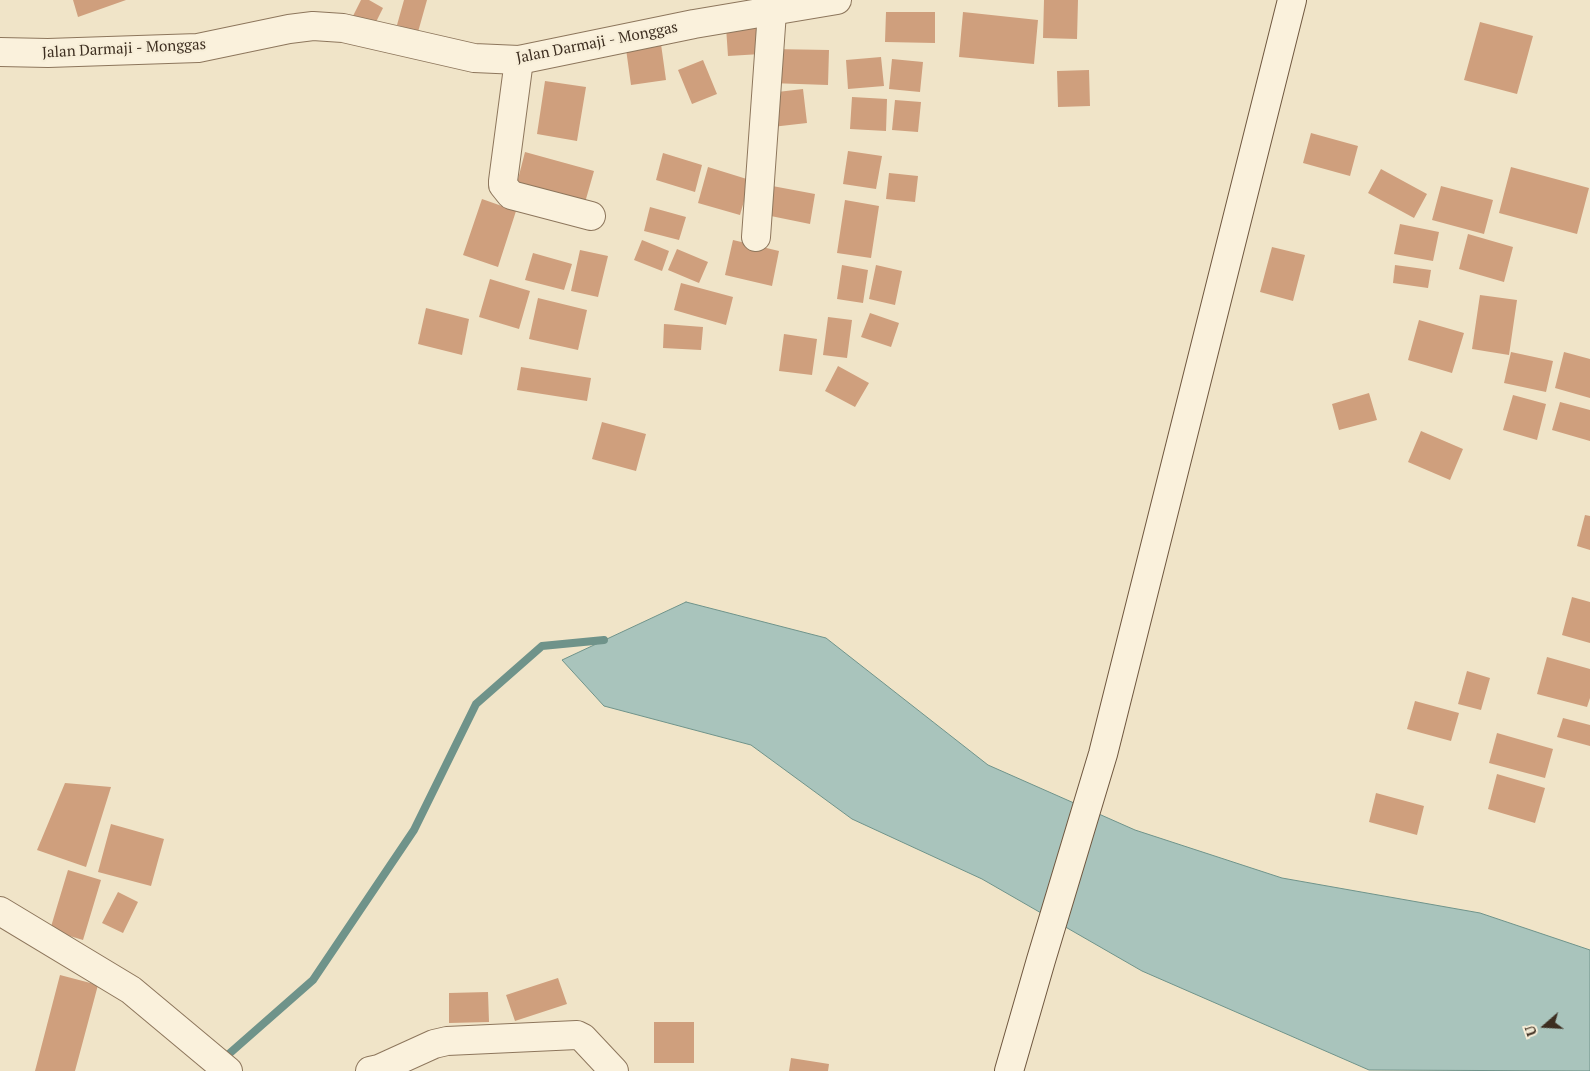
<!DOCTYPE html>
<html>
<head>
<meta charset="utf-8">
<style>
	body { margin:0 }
	#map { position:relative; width:1590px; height:1071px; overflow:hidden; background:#f0e4c8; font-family:"PT Serif",serif }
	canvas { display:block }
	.north { position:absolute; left:1520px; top:1001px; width:50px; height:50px; -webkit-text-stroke:4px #f7eed8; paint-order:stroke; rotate:251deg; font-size:14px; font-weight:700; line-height:20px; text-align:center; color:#3d2e20 }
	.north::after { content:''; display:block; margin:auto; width:18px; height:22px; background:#3d2e20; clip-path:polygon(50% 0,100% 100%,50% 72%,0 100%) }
</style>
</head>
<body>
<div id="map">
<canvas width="1590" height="1071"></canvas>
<div class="north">U</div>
</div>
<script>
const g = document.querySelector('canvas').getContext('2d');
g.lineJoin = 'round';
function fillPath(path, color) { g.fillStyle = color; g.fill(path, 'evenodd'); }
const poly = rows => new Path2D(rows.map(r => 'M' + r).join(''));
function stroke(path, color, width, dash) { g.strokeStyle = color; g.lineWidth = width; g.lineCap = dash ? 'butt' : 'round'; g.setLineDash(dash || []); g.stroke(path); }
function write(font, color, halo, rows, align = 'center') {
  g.font = font + ' "PT Serif",serif'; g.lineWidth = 4.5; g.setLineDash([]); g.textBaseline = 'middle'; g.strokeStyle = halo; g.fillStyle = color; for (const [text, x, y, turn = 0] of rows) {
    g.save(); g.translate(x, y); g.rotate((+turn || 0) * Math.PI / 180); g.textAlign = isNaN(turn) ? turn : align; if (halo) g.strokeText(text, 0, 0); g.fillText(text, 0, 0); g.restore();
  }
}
const water = poly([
	[686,602,826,638,988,765,1135,830,1282,878,1480,913,1590,950,1590,1071,1369,1070,1142,971,982,879,852,819,751,745,604,706,562,660,686,602]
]);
const stream = poly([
	[222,1060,313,980,414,830,476,704,542,646,604,640]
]);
const building = poly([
	[73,0,126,0,78,17],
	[361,0,369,0,383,8,373,28,352,18],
	[404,0,427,0,418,32,397,25],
	[1044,0,1078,0,1077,39,1043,38],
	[886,12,935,12,935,43,885,42],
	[963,12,1038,20,1034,64,959,57],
	[1480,22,1533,36,1517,94,1464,80],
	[759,26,761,54,728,56,726,27],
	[661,44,666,80,631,85,626,49],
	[771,49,829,50,828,85,770,83],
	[881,57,884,86,848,89,846,60],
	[892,59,923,62,920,92,889,89],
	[703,60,717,94,692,104,678,70],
	[1089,70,1090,106,1058,107,1057,71],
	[545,81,586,87,577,141,537,134],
	[803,89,807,123,772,127,769,93],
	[852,97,887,99,886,131,850,129],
	[895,100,921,102,918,132,892,130],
	[1311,133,1358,146,1350,176,1303,163],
	[848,151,882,156,876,189,843,184],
	[525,152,594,171,584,206,516,187],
	[663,153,702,165,695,192,656,180],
	[708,167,750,180,740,215,698,203],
	[1511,167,1589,188,1577,234,1499,213],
	[1381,169,1427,194,1414,218,1368,193],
	[889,173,918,176,915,202,886,199],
	[767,185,815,194,810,224,761,214],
	[1441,186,1493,200,1484,234,1432,220],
	[482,199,516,211,498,267,463,255],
	[845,200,879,206,871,258,837,253],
	[650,207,686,217,679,240,644,231],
	[1400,224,1439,232,1433,261,1394,254],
	[1468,234,1513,247,1504,282,1459,269],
	[642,240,669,251,662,271,634,260],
	[733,240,779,251,772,286,725,275],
	[1272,247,1305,255,1293,301,1260,292],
	[677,249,708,262,699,283,668,270],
	[580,250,608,256,598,297,571,291],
	[533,253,572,264,564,290,525,280],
	[842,265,868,270,863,303,837,299],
	[876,265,902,271,895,305,869,299],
	[1395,265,1431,270,1428,288,1393,283],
	[490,279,530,291,519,329,479,317],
	[681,283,733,297,726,325,674,310],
	[1480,295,1517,300,1509,355,1472,349],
	[538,298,587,310,578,350,529,339],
	[426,308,469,319,462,355,418,344],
	[870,313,899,323,891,347,861,337],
	[828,317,852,320,847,358,823,355],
	[1419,320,1464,333,1452,373,1408,360],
	[664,324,703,327,701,350,663,348],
	[784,334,817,339,812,375,779,371],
	[1511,352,1553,361,1546,392,1504,383],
	[1564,352,1590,359,1590,398,1555,388],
	[838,366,869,383,855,407,825,391],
	[521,367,591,378,587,401,517,390],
	[1369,393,1377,420,1339,430,1332,404],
	[1513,395,1546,404,1537,440,1503,430],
	[1560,402,1590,410,1590,441,1552,430],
	[602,422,646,434,636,471,592,459],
	[1421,431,1463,449,1450,480,1408,462],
	[1585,515,1590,516,1590,550,1577,546],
	[1572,597,1590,602,1590,643,1562,635],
	[1547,657,1590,669,1590,698,1587,707,1537,694],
	[1467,671,1490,678,1481,710,1458,704],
	[1415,701,1459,713,1451,741,1407,729],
	[1563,718,1590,725,1590,746,1557,737],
	[1497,733,1553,749,1545,778,1489,763],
	[1497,774,1545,788,1535,823,1488,809],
	[65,783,111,787,86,867,37,850],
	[1376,793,1424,806,1417,835,1369,822],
	[111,824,164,839,151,886,98,872],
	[68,870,101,880,83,940,50,930],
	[118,892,138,902,123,933,102,923],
	[60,975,98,985,75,1071,35,1071],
	[558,978,567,1004,515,1021,506,995],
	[488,992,489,1022,449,1023,449,993],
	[654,1022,694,1022,694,1063,654,1063],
	[791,1058,829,1064,828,1071,789,1071]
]);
const minor = poly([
	[519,60,503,181,503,185,511,195,591,216],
	[756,237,772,12],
	[0,911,131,990,228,1071],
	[370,1071,379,1069,434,1044,447,1041,577,1035,583,1038,614,1071]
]);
const tertiary = poly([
	[0,52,48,53,198,48,289,29,313,26,343,28,474,58,519,60,694,24,837,0]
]);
const secondary = poly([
	[1009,1071,1041,960,1103,754,1292,0]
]);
const streetNames = [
	["Jalan Darmaji - Monggas",597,43,-11],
	["Jalan Darmaji - Monggas",124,49,-3]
];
fillPath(water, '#a9c4bc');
stroke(water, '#6f938a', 1);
stroke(stream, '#6f938a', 8);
fillPath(building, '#cf9f7d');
stroke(minor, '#8d765c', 30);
stroke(tertiary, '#8d765c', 30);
stroke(secondary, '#6f573f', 30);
stroke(minor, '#faf1dc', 28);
stroke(tertiary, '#faf1dc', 28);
stroke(secondary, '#faf1dc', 28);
write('15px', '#3d2e20', '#f7eed8', streetNames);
</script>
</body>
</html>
